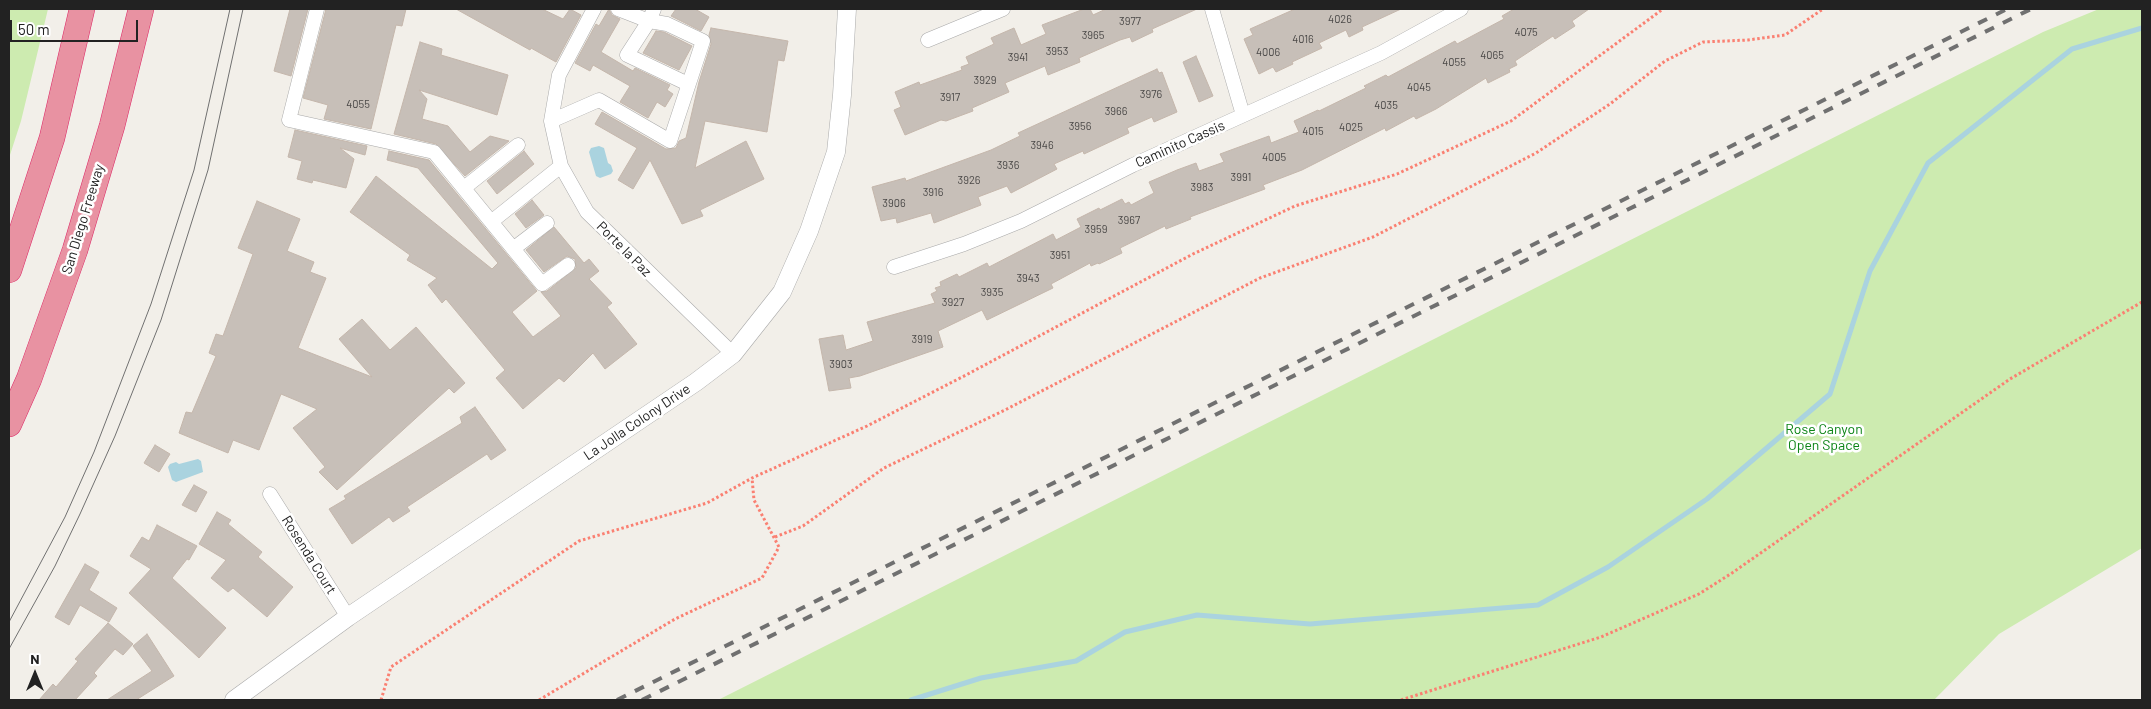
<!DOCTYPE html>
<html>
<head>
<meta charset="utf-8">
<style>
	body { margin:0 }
	#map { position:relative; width:2151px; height:709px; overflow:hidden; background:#f2efe9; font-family:Barlow,sans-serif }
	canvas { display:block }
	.frame { position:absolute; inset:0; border:10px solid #222; pointer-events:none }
	.north { position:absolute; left:10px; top:649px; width:50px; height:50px; -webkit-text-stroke:4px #fff; paint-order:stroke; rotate:0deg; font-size:14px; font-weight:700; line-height:20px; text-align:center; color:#222 }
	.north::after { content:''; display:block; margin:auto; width:18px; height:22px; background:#222; clip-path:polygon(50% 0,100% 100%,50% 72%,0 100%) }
	.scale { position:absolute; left:10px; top:20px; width:128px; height:22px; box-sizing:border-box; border:2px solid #222; border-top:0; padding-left:6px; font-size:15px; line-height:18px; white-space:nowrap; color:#222; -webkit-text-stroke:4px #fff; paint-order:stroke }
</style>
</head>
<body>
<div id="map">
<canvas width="2151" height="709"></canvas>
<div class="frame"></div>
<div class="north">N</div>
<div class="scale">50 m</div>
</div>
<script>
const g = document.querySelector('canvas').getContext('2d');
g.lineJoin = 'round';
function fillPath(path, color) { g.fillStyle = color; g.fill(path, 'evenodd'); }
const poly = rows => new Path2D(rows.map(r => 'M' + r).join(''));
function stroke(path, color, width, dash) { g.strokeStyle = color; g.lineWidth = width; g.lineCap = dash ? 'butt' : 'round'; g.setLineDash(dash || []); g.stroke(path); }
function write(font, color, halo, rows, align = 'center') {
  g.font = font + ' Barlow,sans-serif'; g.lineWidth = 5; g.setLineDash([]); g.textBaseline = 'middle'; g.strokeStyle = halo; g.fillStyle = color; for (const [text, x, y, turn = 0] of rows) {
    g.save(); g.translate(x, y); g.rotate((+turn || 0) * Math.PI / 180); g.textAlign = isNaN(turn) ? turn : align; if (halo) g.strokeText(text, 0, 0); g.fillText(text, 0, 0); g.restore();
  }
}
const grass = poly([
	[9,9,48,9,21,121,9,158],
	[2099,9,2142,9,2142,548,1999,634,1934,700,718,700,2043,32]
]);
const water = poly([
	[599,146,604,148,608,163,611,165,613,171,611,174,600,178,596,176,589,152,591,148],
	[198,459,201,461,203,472,176,482,172,480,168,467,170,464,176,462,179,464]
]);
const stream = poly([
	[911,700,981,678,1076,661,1125,632,1197,615,1310,624,1538,605,1608,567,1707,499,1830,394,1870,271,1928,163,2072,49,2142,28]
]);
const building = poly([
	[290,9,308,9,291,76,274,71,290,9],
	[326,9,406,9,402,26,396,25,371,129,324,119,328,105,303,98,326,9],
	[456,9,542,9,563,19,570,9,581,15,556,62,531,48,530,50,456,9],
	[609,9,612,15,620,19,601,52,633,71,635,68,670,85,667,90,673,94,665,107,657,102,648,118,620,102,630,86,593,65,590,71,575,63,596,24,599,26,609,9],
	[676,9,695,9,709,17,701,31,671,16,676,9],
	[1084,9,1090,9,1093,15,1106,9,1197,9,1152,29,1153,32,1132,42,1130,37,1120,40,1079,58,1080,62,1048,75,1045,66,1005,83,1009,92,972,108,973,111,946,121,941,120,905,135,894,110,901,107,895,92,919,82,920,85,962,70,961,67,969,64,966,57,994,44,991,38,1014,28,1021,45,1046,34,1042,25,1084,9],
	[1295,9,1401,9,1362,27,1363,30,1349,37,1346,30,1319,43,1322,48,1292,62,1293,64,1276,72,1273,67,1259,74,1244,39,1253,35,1250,29,1295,9],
	[1514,9,1589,9,1572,21,1575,26,1555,39,1553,36,1515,61,1517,65,1509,69,1510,72,1488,83,1486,78,1436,109,1416,119,1414,116,1386,131,1385,128,1302,170,1263,185,1265,189,1190,217,1191,219,1166,229,1165,226,1120,248,1122,253,1099,264,1098,263,1091,266,1090,263,1051,284,1053,288,987,320,982,310,938,331,943,347,860,376,849,378,851,388,829,391,819,339,843,335,846,350,873,341,867,322,935,303,931,294,937,291,935,288,941,286,940,282,957,274,959,277,987,263,989,267,1053,234,1056,240,1081,227,1077,219,1099,208,1100,210,1122,199,1125,204,1129,202,1131,205,1154,193,1149,182,1177,170,1196,163,1199,171,1224,162,1220,154,1269,136,1271,143,1299,132,1294,121,1318,110,1319,111,1366,88,1364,86,1386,75,1388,77,1455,41,1457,44,1504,19,1502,16,1514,9],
	[711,28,788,41,784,61,778,60,767,132,705,121,695,168,746,141,764,179,700,210,703,216,682,224,650,160,633,189,618,180,637,148,595,124,602,112,666,149,676,148,679,141,686,138,699,82,711,44,709,35,711,28],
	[656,31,664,32,692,46,679,70,643,53,656,31],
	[420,42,442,49,441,55,508,75,497,115,419,90,427,99,422,119,448,126,470,152,490,136,509,141,465,176,436,144,394,134,420,42],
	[1196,56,1213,96,1199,102,1183,62,1196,56],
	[1157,69,1159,73,1162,72,1177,112,1154,122,1152,117,1127,128,1129,133,1084,154,1083,151,1054,164,1057,169,1011,193,1007,186,978,197,981,205,934,223,931,213,897,223,896,218,881,221,872,187,905,178,906,181,991,150,1020,136,1018,133,1157,69],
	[295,130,367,146,365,155,340,148,354,159,346,188,313,180,312,183,297,179,302,161,288,157,295,130],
	[389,151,429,160,537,291,512,312,533,337,561,316,541,292,547,291,576,268,575,259,567,256,544,272,526,250,554,227,584,263,589,259,599,271,589,279,612,303,607,307,637,344,605,369,593,353,564,382,559,378,523,409,496,378,505,370,446,299,442,303,428,285,437,278,407,260,410,255,350,212,376,176,492,269,498,263,418,168,387,160,389,151],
	[524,151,534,164,497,194,487,181,524,151],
	[532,200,544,215,526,228,515,214,532,200],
	[257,201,300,219,287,251,314,262,310,272,326,278,298,348,372,377,339,339,362,319,390,350,416,327,465,383,454,393,449,388,337,490,319,472,325,467,293,428,317,409,281,394,259,450,233,440,228,453,179,433,186,412,192,413,216,356,209,353,216,334,223,336,253,254,238,248,257,201],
	[475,407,506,450,491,460,487,454,407,507,410,511,393,522,389,517,352,544,329,509,346,499,344,496,462,423,460,417,475,407],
	[155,445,170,454,159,472,144,463,155,445],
	[194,485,207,492,196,512,182,505,194,485],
	[217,512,231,520,228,524,262,552,258,557,293,587,267,617,233,588,228,592,211,578,226,560,199,544,217,512],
	[157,525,197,546,189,560,187,559,172,578,226,628,199,658,129,593,151,569,130,556,142,537,149,541,157,525],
	[85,564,99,572,89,590,117,608,109,622,80,605,69,625,55,617,85,564],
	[108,623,133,644,123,655,115,649,94,673,97,676,75,700,39,700,53,684,56,687,78,661,75,659,108,623],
	[147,634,174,676,136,700,107,700,152,671,133,646,147,634]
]);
const path = poly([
	[775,537,803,526,884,468,1005,410,1260,278,1373,237,1536,153,1610,104,1665,61,1703,42,1748,40,1785,35,1823,9],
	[381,700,391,667,579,541,707,503,752,478,867,426,966,375,1193,254,1295,206,1397,174,1511,121,1663,9],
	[539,700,675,619,762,578,779,547,754,500,752,478],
	[1401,700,1601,637,1699,594,1732,573,2010,379,2142,302]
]);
const minor = poly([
	[317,9,289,120,434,152,542,284,568,265],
	[594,9,559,75,551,121,561,166,587,212,733,354],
	[618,9,649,21,654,9],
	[1212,9,1243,115],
	[928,40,1003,9],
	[551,121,599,100,670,141,703,41,667,24,649,21,627,55,688,84],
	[464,188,518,145],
	[491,222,561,166],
	[513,249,547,223],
	[894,267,964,244,1021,221,1133,165,1381,53,1461,9],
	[270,494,348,617]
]);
const tertiary = poly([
	[234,700,348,617,696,382,733,354,782,292,809,231,836,152,842,95,847,9]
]);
const motorway = poly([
	[9,270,52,138,82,9],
	[9,424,29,379,75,250,112,126,141,9]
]);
const tram = poly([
	[9,622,65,517,94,452,151,304,194,170,230,9],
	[9,649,55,566,80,514,115,436,161,320,208,170,243,9]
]);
const rail = poly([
	[617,700,2007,9],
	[642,700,2031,9]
]);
const numberNames = [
	["4026",1340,19],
	["3977",1130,21],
	["4075",1526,32],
	["3965",1093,35],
	["4016",1303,39],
	["3953",1057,51],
	["4006",1268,52],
	["4065",1492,55],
	["3941",1018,57],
	["4055",1454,62],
	["3929",985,80],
	["4045",1419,87],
	["3976",1151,94],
	["3917",950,97],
	["4055",358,104],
	["4035",1386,105],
	["3966",1116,111],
	["3956",1080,126],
	["4025",1351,127],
	["4015",1313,131],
	["3946",1042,145],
	["4005",1274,157],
	["3936",1008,165],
	["3991",1241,177],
	["3926",969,180],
	["3983",1202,187],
	["3916",933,192],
	["3906",894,203],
	["3967",1129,220],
	["3959",1096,229],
	["3951",1060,255],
	["3943",1028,278],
	["3935",992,292],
	["3927",953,302],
	["3919",922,339],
	["3903",841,364]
];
const streetNames = [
	["Caminito Cassis",1180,144,-24],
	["San Diego Freeway",83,219,-73],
	["Porte la Paz",624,249,45],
	["La Jolla Colony Drive",637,422,-34],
	["Rosenda Court",309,555,58]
];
const parkNames = [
	["Rose Canyon",1824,429],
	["Open Space",1824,445]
];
fillPath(grass, '#cdebb0');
fillPath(water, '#aad3df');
stroke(stream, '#aad3df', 5);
fillPath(building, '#c7bfb8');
stroke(building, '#c4b6ab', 1);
stroke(minor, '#a9a9a9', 15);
stroke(tertiary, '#a9a9a9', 19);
stroke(motorway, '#dc2a67', 26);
stroke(path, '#fa8072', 3, [2.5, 2.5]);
stroke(minor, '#fff', 14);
stroke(tertiary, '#fff', 18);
stroke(motorway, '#e892a2', 25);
stroke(tram, '#707070', 1);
stroke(rail, '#707070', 4, [10, 10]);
write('11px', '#4b4948', null, numberNames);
write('14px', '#222', '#fff', streetNames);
write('14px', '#0c8416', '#fff', parkNames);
</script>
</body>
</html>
